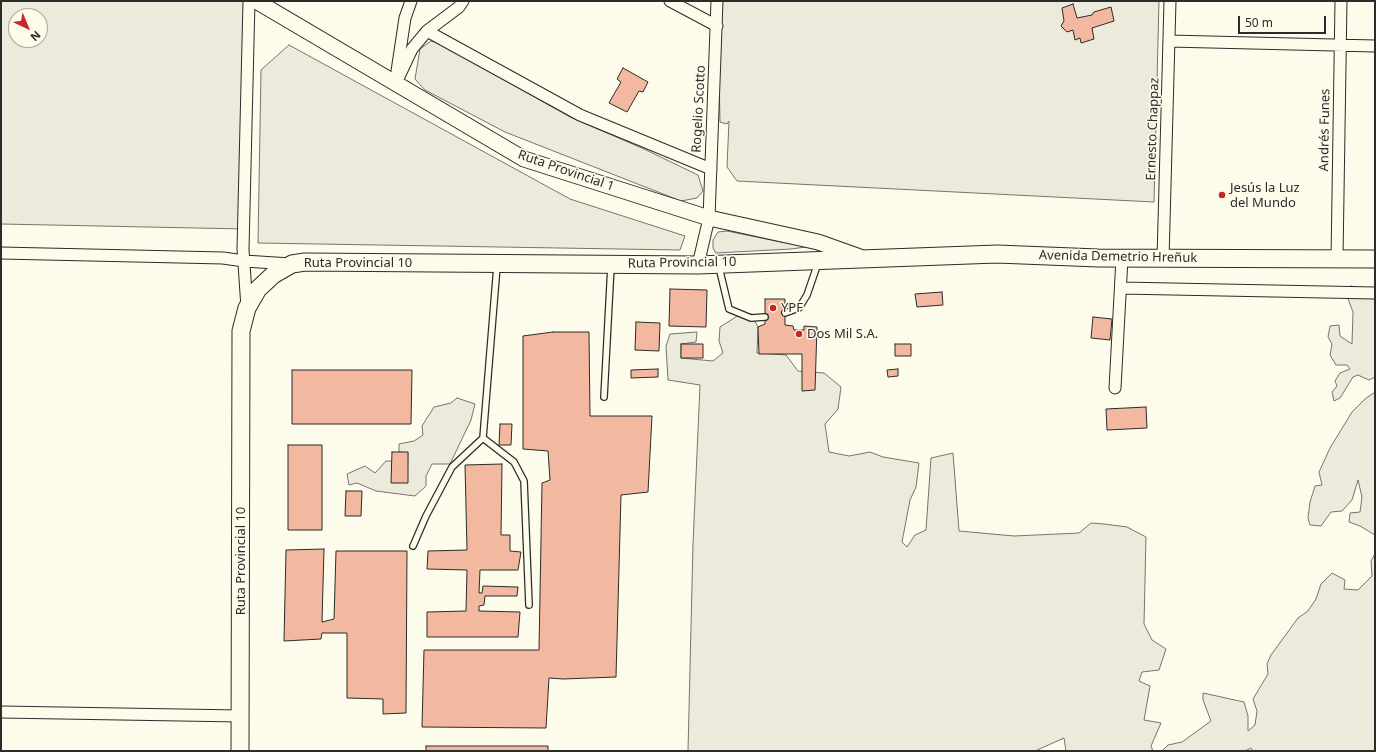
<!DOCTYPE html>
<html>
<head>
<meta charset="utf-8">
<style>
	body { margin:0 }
	#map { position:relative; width:1376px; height:752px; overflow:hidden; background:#fdfbea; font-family:"Noto Sans",sans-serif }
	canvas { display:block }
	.frame { position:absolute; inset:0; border:2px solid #2b2b2b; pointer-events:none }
	.north { position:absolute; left:8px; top:8px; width:40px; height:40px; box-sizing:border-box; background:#fdfbea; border:1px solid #a9a89e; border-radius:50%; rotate:136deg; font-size:11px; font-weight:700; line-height:16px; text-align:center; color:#2b2b2b }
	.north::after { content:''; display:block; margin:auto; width:14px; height:18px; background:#c62828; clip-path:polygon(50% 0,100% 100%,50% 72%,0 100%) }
	.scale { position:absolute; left:1238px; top:16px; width:88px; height:18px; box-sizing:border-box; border:2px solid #2b2b2b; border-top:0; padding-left:5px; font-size:12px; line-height:14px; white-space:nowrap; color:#2b2b2b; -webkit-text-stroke:3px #fdfbea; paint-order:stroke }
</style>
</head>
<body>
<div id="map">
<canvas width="1376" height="752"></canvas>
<div class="frame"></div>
<div class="north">N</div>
<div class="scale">50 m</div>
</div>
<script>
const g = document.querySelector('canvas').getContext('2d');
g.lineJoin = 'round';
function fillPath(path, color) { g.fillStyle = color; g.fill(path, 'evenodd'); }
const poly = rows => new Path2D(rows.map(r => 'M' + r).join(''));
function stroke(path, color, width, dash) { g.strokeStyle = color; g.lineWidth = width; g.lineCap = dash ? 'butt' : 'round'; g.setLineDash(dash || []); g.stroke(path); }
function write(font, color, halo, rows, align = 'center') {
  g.font = font + ' "Noto Sans",sans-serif'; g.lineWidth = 3; g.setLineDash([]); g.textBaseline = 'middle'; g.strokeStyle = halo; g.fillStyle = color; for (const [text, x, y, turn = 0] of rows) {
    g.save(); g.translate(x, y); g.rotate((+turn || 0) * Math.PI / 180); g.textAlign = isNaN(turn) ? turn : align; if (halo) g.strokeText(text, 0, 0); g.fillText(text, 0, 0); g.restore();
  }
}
const green = poly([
	[1,1,249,1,245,229,1,224,1,1],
	[16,16,40,16,40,40,16,40,16,16],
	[722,1,1159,1,1154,202,737,181,727,167,729,121,727,124,720,122,719,70,722,1],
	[431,41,441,44,570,117,644,149,698,175,703,191,697,198,681,201,505,132,425,90,415,79,420,49,431,41],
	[289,45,570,199,685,236,680,250,258,243,261,70,289,45],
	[727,231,781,242,813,246,791,249,716,253,713,248,713,240,718,232,727,231],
	[1351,286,1375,292,1375,377,1369,380,1358,375,1353,377,1340,398,1334,401,1332,392,1337,386,1335,381,1340,373,1350,369,1347,365,1336,365,1330,355,1332,344,1328,337,1330,326,1339,325,1340,336,1352,344,1353,312,1347,296,1351,286],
	[751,314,758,327,757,353,786,355,798,371,824,373,841,387,838,409,825,424,829,452,849,456,870,452,883,457,919,463,916,487,910,500,902,542,907,547,915,535,926,530,931,458,953,453,959,531,1014,536,1079,533,1091,523,1104,524,1127,527,1146,537,1144,624,1152,640,1166,649,1159,670,1142,672,1139,681,1150,686,1144,720,1161,723,1151,746,1153,751,1066,751,1064,738,1035,751,688,751,693,544,700,385,668,380,666,346,670,334,697,332,696,342,681,344,681,358,713,361,723,353,719,341,720,327,739,315,751,314],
	[1375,392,1375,535,1360,526,1349,522,1350,513,1360,512,1362,497,1358,480,1352,500,1342,511,1331,512,1321,526,1310,525,1308,518,1310,502,1315,486,1322,485,1319,472,1330,448,1352,412,1365,399,1375,392],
	[457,398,475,404,471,420,450,464,432,464,426,476,426,486,415,496,376,491,357,483,349,485,347,474,365,466,375,473,386,461,392,461,407,483,408,453,399,452,399,444,414,441,423,435,422,426,434,407,451,403,457,398],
	[1375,554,1375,751,1253,751,1251,748,1245,751,1162,751,1168,745,1182,742,1211,721,1203,700,1203,693,1244,702,1248,716,1248,731,1255,725,1257,711,1253,699,1268,674,1267,664,1271,655,1298,618,1308,611,1316,599,1321,584,1332,573,1345,580,1344,589,1358,590,1372,576,1371,561,1375,554]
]);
const building = poly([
	[1073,4,1077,18,1092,15,1094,12,1111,7,1114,21,1092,28,1094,39,1081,43,1080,38,1075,40,1073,30,1067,32,1061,26,1064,21,1062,8,1073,4],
	[623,68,648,82,643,92,639,91,627,112,609,103,621,82,617,79,623,68],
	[670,289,707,290,706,327,669,326,670,289],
	[942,292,943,305,917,307,915,294,942,292],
	[765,299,785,299,785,325,793,326,794,330,804,330,804,326,817,327,815,390,802,391,802,354,759,354,758,327,765,324,765,299],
	[1093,317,1112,319,1110,340,1091,338,1093,317],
	[636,322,660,323,659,351,635,350,636,322],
	[553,332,589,332,590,416,652,416,648,492,621,495,616,677,563,679,549,678,546,728,422,727,424,650,539,650,542,483,550,480,548,451,523,449,523,336,553,332],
	[681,344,703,344,703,358,681,358,681,344],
	[895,344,911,344,911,356,895,356,895,344],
	[658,369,658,377,631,378,631,370,658,369],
	[898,369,898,376,888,377,887,370,898,369],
	[292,370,412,370,411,424,292,424,292,370],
	[1146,407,1147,428,1107,430,1106,409,1146,407],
	[500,424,512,424,511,445,499,445,500,424],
	[288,445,322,445,322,530,288,530,288,445],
	[392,452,408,452,408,483,391,483,392,452],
	[502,464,501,535,510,535,510,551,521,552,518,570,480,570,479,593,482,593,483,586,518,587,517,596,485,596,484,605,479,606,479,611,520,612,518,637,427,637,427,612,466,611,467,570,427,569,428,551,467,550,465,465,502,464],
	[346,491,362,491,361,516,345,516,346,491],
	[324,549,322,622,334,619,336,551,407,551,406,713,383,714,383,699,347,698,347,633,322,633,321,639,284,641,286,550,324,549],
	[426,746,548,746,548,751,426,751,426,746]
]);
const service = poly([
	[719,267,729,309,751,318,765,317],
	[785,313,799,308,807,295,818,263],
	[604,397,611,266],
	[483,438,514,462,524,481,529,605],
	[413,546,426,516,452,467,483,438,497,266]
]);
const minor = poly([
	[670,1,717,26],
	[427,31,580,115,711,169],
	[1169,41,1375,46],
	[397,71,405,18,411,1],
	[396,83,412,49,427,31,459,7,463,1],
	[1,253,223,258,244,261,291,264],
	[1163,259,1170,1],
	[1337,259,1341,1],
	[698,265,709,218,717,1],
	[1121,288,1375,293],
	[247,308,243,249,249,1],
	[1115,388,1122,258],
	[1,712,240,716]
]);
const secondary = poly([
	[256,1,524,159,709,218,818,242,860,257]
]);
const primary = poly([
	[240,751,241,331,247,308,258,289,273,275,292,264,305,262,698,265,997,254,1098,258,1375,259]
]);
const markers = [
	[1222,195,4,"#c62828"],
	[773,308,4,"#c62828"],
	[799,334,4,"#c62828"]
];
const streetNames = [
	["Rogelio Scotto",699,109,-87],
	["Ernesto Chappaz",1153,129,-88],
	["Andrés Funes",1325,130,-89],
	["Ruta Provincial 1",566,171,19],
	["Avenida Demetrio Hreñuk",1118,257,1],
	["Ruta Provincial 10",358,263],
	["Ruta Provincial 10",682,263,-1],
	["Ruta Provincial 10",241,561,-90]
];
const poiNames = [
	["Jesús la Luz",1230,188],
	["del Mundo",1230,203],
	["YPF",781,308],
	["Dos Mil S.A.",807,334]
];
fillPath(green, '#ecebdb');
stroke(green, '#74746e', 1);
fillPath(building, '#f2b8a0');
stroke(building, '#2b2b2b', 1);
stroke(service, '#2b2b2b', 8);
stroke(minor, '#2b2b2b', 13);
stroke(secondary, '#2b2b2b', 17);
stroke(primary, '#2b2b2b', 19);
stroke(service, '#fdfbea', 5.5);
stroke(minor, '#fdfbea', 11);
stroke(secondary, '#fdfbea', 15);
stroke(primary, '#fdfbea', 17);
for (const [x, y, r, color] of markers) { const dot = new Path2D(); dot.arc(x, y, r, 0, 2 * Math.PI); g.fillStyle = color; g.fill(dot); stroke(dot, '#fdfbea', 1.5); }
write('13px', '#2b2b2b', '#fdfbea', streetNames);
write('13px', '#2b2b2b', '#fdfbea', poiNames, 'left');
</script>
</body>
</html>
